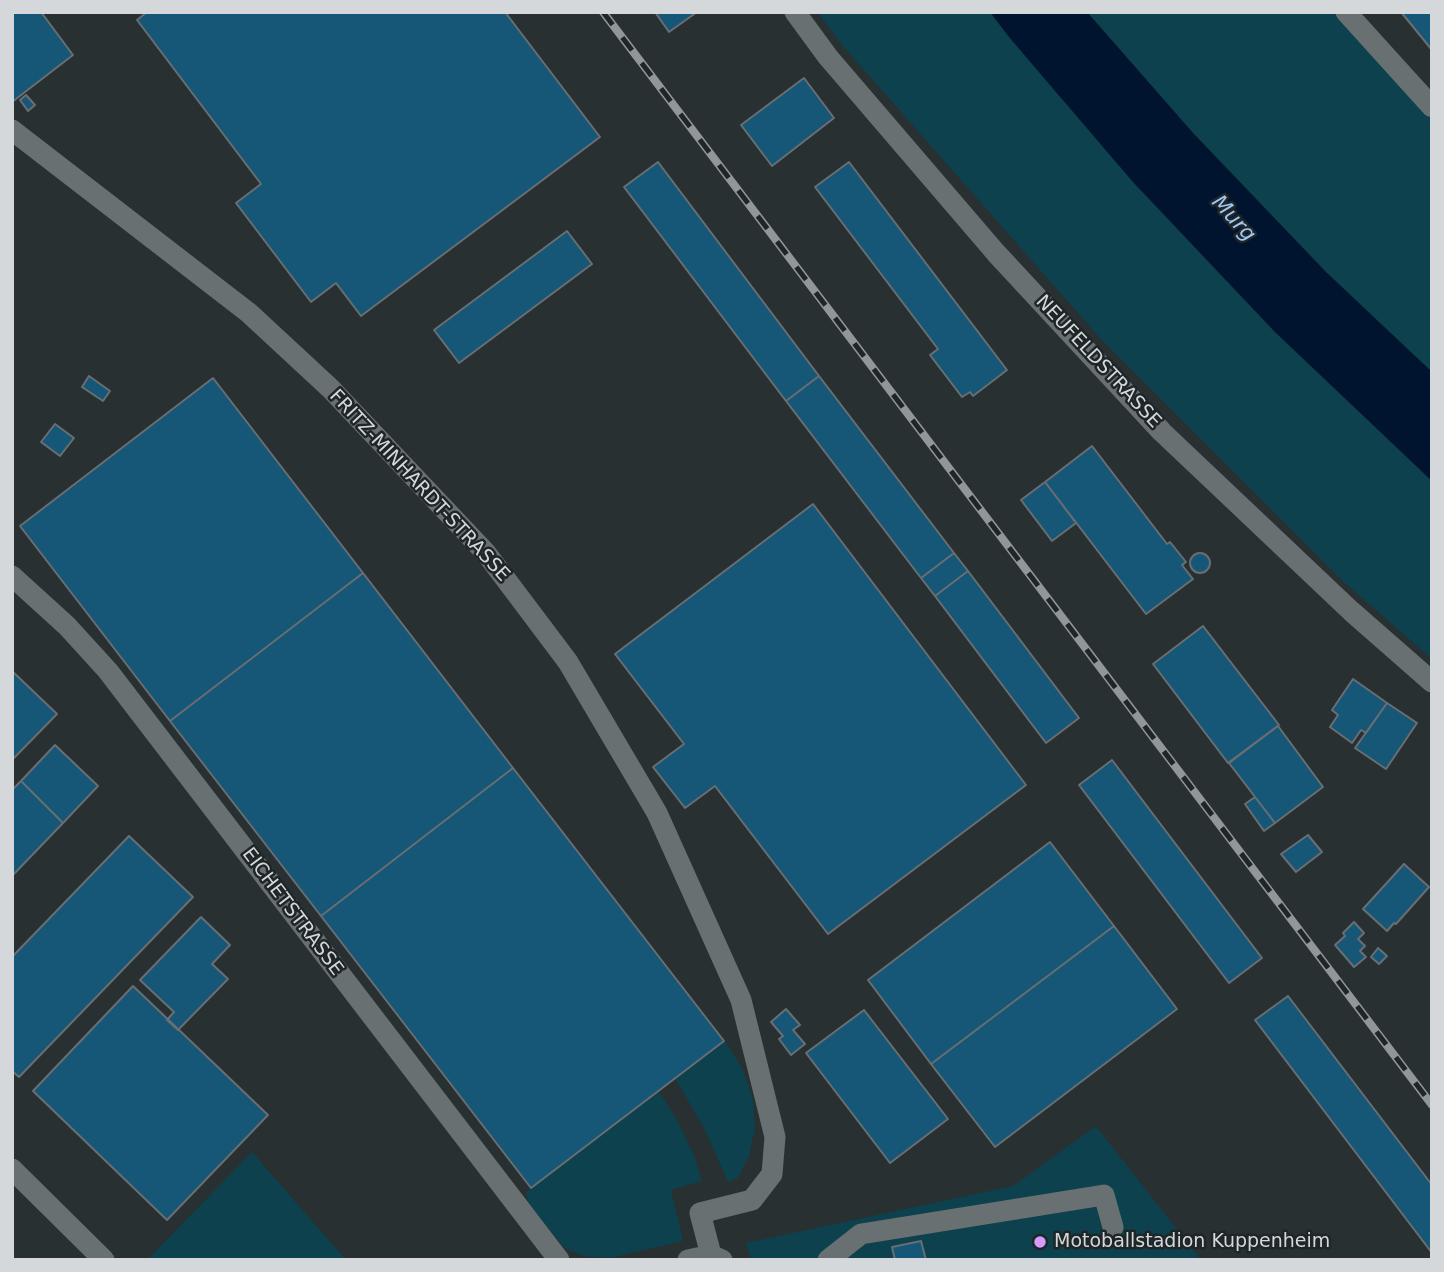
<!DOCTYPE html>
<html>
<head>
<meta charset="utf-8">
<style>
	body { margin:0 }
	#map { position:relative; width:1444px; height:1272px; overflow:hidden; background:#293032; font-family:"DejaVu Sans",sans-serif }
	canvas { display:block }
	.frame { position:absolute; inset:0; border:14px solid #d4d8da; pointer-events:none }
</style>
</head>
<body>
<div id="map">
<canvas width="1444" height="1272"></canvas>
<div class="frame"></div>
</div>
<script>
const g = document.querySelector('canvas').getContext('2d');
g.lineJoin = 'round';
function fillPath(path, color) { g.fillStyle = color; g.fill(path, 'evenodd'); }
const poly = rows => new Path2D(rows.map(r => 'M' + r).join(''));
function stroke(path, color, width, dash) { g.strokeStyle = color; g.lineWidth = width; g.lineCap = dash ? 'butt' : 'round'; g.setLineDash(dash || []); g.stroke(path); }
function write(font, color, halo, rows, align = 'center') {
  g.font = font + ' "DejaVu Sans",sans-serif'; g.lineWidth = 5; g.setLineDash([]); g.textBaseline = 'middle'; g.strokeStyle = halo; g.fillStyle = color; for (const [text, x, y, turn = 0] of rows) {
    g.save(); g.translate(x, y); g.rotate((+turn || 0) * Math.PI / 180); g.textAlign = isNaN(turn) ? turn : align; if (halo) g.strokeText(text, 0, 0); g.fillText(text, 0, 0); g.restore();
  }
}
const green = poly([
	[817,12,990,12,1009,37,1133,182,1275,332,1432,481,1432,659,1345,583,1100,338,843,46],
	[1087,12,1332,12,1432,120,1432,372,1326,272,1193,133],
	[725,1041,742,1068,753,1099,755,1128,749,1156,738,1178,728,1182,704,1128,675,1078],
	[659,1092,675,1116,694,1155,702,1181,671,1190,683,1241,610,1258,583,1256,563,1247,528,1202,526,1192],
	[1096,1126,1201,1260,751,1260,746,1243,1013,1186],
	[252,1152,346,1260,147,1260]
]);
const water = poly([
	[990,12,1087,12,1193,133,1326,272,1432,372,1432,481,1275,332,1133,182,1009,37]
]);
const building = poly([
	[12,12,41,12,73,55,12,102,12,12],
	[147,12,505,12,600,137,361,316,336,283,311,302,236,203,261,184,137,20,147,12],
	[655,12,697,12,669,32,655,12],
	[1401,12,1432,12,1432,50,1401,12],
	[804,78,834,118,772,166,741,125,804,78],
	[26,95,35,105,28,111,20,100,26,95],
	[658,162,819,376,786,401,624,187,658,162],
	[849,162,1007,370,973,396,970,392,962,397,930,355,938,349,815,187,849,162],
	[567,231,592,264,459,363,434,330,567,231],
	[89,376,110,391,103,401,82,387,89,376],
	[819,376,954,553,921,578,786,401,819,376],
	[213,378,363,573,170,721,20,526,213,378],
	[55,424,74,438,60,456,41,442,55,424],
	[1092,446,1167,544,1170,542,1186,562,1182,565,1193,579,1146,614,1045,482,1092,446],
	[1045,482,1076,523,1052,541,1021,500,1045,482],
	[813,504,1026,785,828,934,715,786,685,808,653,767,684,744,615,654,813,504],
	'1190 563a10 10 0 1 1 20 0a10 10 0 1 1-20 0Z',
	[954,553,968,571,935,596,921,578,954,553],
	[968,571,1079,718,1046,743,935,596,968,571],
	[363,573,513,768,321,916,170,721,363,573],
	[1203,626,1279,725,1228,763,1153,664,1203,626],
	[12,671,57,714,12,760,12,671],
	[1353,679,1387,703,1366,733,1361,730,1352,743,1330,727,1338,715,1332,710,1353,679],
	[1387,703,1417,723,1386,769,1355,748,1387,703],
	[1278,726,1323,787,1275,823,1229,763,1278,726],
	[55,745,98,786,63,823,21,781,55,745],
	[1112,760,1262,958,1229,983,1079,785,1112,760],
	[513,768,724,1041,531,1188,321,916,513,768],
	[21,781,63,823,12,876,12,790,21,781],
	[1255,797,1275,823,1264,831,1245,804,1255,797],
	[1308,835,1322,852,1296,872,1281,854,1308,835],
	[129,836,193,897,19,1077,12,1071,12,957,129,836],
	[1050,842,1114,926,931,1064,868,980,1050,842],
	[1404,864,1429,887,1396,924,1394,923,1387,931,1363,909,1404,864],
	[201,917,230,945,212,964,228,979,178,1030,167,1020,174,1012,140,980,201,917],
	[1354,922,1364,933,1358,939,1365,946,1360,951,1366,957,1354,967,1335,945,1345,936,1343,933,1354,922],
	[1114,926,1177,1009,995,1147,931,1064,1114,926],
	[1378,948,1387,956,1379,964,1371,957,1378,948],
	[133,986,268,1115,167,1220,33,1091,133,986],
	[1288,996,1432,1185,1432,1253,1255,1020,1288,996],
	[786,1009,800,1025,793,1030,805,1044,791,1055,779,1039,783,1036,771,1022,786,1009],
	[864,1010,948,1119,890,1163,806,1053,864,1010],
	[921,1241,926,1260,895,1260,892,1247,921,1241]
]);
const minor = poly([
	[795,12,828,57,996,253,1162,432,1351,611,1432,682],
	[1346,12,1432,107],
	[12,130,249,313,331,389,486,553,568,662,657,813,741,1000,775,1137,772,1174,752,1200,700,1213,711,1255],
	[12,576,67,626,108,671,559,1260],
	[12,1169,104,1260],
	[688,1260,711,1255,722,1260],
	[828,1260,861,1234,1104,1195,1113,1227]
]);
const rail = poly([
	[603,12,1432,1105]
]);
const markers = [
	[1040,1242,7,"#d59bfb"]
];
const streetNames = [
	["NEUFELDSTRASSE",1098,362,47],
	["FRITZ-MINHARDT-STRASSE",419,486,47],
	["EICHETSTRASSE",292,912,53]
];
const poiNames = [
	["Motoballstadion Kuppenheim",1054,1242]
];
const waterNames = [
	["Murg",1233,219,48]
];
fillPath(green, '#0c414d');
fillPath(water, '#01142f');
fillPath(building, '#165676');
stroke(building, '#686e72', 2);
stroke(minor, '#687072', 21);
stroke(rail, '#919698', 8);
stroke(rail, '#1f2628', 5, [16]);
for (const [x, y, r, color] of markers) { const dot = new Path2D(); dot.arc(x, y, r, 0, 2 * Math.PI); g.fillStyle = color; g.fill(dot); stroke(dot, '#1f2628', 2.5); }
write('19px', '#d4d8da', '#1f2628', streetNames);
write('19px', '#d4d8da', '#1f2628', poiNames, 'left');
write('italic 21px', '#a0c6f6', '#1f2628', waterNames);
</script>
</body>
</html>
